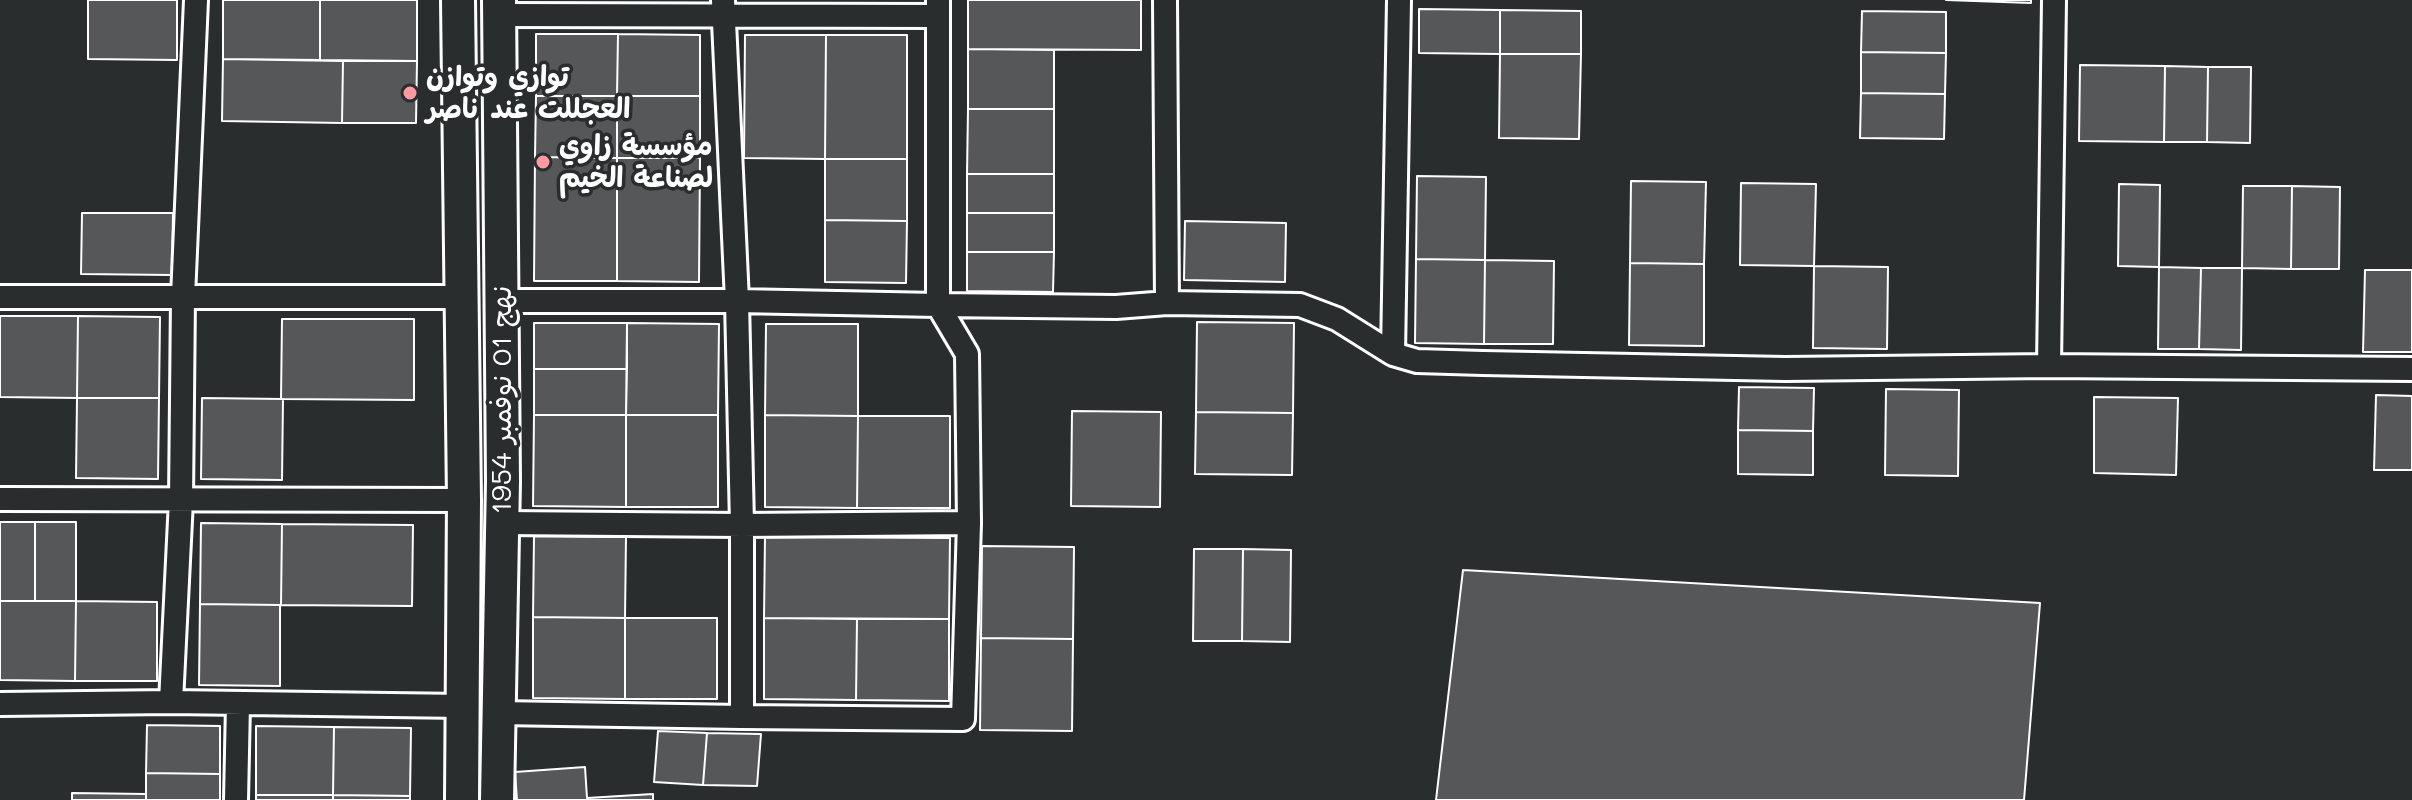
<!DOCTYPE html>
<html>
<head>
<meta charset="utf-8">
<style>
	body { margin:0 }
	canvas { display:block; background:#2a2d2e }
</style>
</head>
<body>
<canvas width="2412" height="800"></canvas>
<script>
const g = document.querySelector('canvas').getContext('2d');
g.lineJoin = 'round';
function fillPath(path, color) { g.fillStyle = color; g.fill(path, 'evenodd'); }
const poly = rows => new Path2D(rows.map(r => 'M' + r).join(''));
function stroke(path, color, width, dash) { g.strokeStyle = color; g.lineWidth = width; g.lineCap = dash ? 'butt' : 'round'; g.setLineDash(dash || []); g.stroke(path); }
function write(font, color, halo, rows, align = 'center') {
  g.font = font + ' Mali,"Playpen Sans Arabic",sans-serif'; g.lineWidth = 7; g.setLineDash([]); g.textBaseline = 'middle'; g.strokeStyle = halo; g.fillStyle = color; for (const [text, x, y, turn = 0] of rows) {
    g.save(); g.translate(x, y); g.rotate((+turn || 0) * Math.PI / 180); g.textAlign = isNaN(turn) ? turn : align; if (halo) g.strokeText(text, 0, 0); g.fillText(text, 0, 0); g.restore();
  }
}
const building = poly([
	[88,0,177,0,177,60,88,59,88,0],
	[223,0,320,0,320,60,223,59,223,0],
	[320,0,417,0,417,61,320,60,320,0],
	[968,0,1141,0,1141,50,968,49,968,0],
	[1946,0,2031,0,2031,3,1946,0],
	[1419,9,1500,10,1500,54,1419,53,1419,9],
	[1500,10,1581,11,1581,54,1500,54,1500,10],
	[1862,11,1946,12,1946,53,1861,52,1862,11],
	[536,34,618,34,617,96,536,96,536,34],
	[618,34,700,35,700,96,617,96,618,34],
	[745,35,826,35,825,159,744,158,745,35],
	[826,35,907,35,907,159,825,159,826,35],
	[968,49,1054,50,1054,109,968,109,968,49],
	[1861,52,1946,53,1945,94,1861,93,1861,52],
	[1500,54,1581,54,1579,139,1499,138,1500,54],
	[223,59,343,61,342,123,222,121,223,59],
	[343,61,417,61,416,123,342,123,343,61],
	[2080,65,2165,66,2164,142,2079,141,2080,65],
	[2165,66,2208,67,2207,142,2164,142,2165,66],
	[2208,67,2251,67,2250,143,2207,142,2208,67],
	[1861,93,1945,94,1944,139,1860,138,1861,93],
	[536,96,617,96,617,158,535,157,536,96],
	[617,96,700,96,700,158,617,158,617,96],
	[968,109,1054,109,1054,174,967,174,968,109],
	[535,157,617,158,617,281,534,281,535,157],
	[617,158,700,158,699,282,617,281,617,158],
	[825,159,907,159,907,221,825,220,825,159],
	[967,174,1054,174,1054,213,967,213,967,174],
	[1417,176,1486,177,1485,260,1416,259,1417,176],
	[1631,181,1706,182,1704,264,1630,263,1631,181],
	[1741,183,1816,184,1814,266,1740,265,1741,183],
	[2119,184,2160,185,2159,267,2118,266,2119,184],
	[2243,186,2292,186,2291,269,2242,268,2243,186],
	[2292,186,2340,187,2339,269,2291,269,2292,186],
	[82,213,173,213,172,275,81,274,82,213],
	[967,213,1054,213,1054,252,967,252,967,213],
	[825,220,907,221,906,283,825,282,825,220],
	[1185,221,1286,223,1285,282,1184,280,1185,221],
	[967,252,1054,252,1053,292,967,291,967,252],
	[1416,259,1485,260,1484,344,1415,343,1416,259],
	[1485,260,1554,261,1553,344,1484,344,1485,260],
	[1630,263,1704,264,1704,346,1629,345,1630,263],
	[1814,266,1888,267,1887,349,1813,348,1814,266],
	[2159,267,2201,268,2199,349,2158,349,2159,267],
	[2201,268,2242,268,2241,350,2199,349,2201,268],
	[2365,270,2412,270,2412,352,2363,352,2365,270],
	[0,316,78,316,77,398,0,397,0,316],
	[78,316,160,317,159,398,77,398,78,316],
	[282,319,414,319,414,400,281,399,282,319],
	[1197,322,1294,323,1293,413,1196,412,1197,322],
	[534,323,627,323,627,369,534,369,534,323],
	[627,323,719,324,718,415,626,415,627,323],
	[766,324,858,324,858,416,765,415,766,324],
	[534,369,627,369,626,415,534,415,534,369],
	[1739,387,1814,388,1813,431,1738,430,1739,387],
	[1886,389,1959,390,1958,476,1885,475,1886,389],
	[2376,395,2412,396,2412,470,2374,470,2376,395],
	[2094,397,2178,398,2176,475,2094,473,2094,397],
	[77,398,159,398,158,479,76,478,77,398],
	[202,398,283,399,282,480,201,479,202,398],
	[1072,411,1161,412,1160,507,1071,506,1072,411],
	[1196,412,1293,413,1292,475,1195,474,1196,412],
	[534,415,626,415,626,507,533,506,534,415],
	[626,415,718,415,718,507,626,507,626,415],
	[765,415,858,416,857,508,765,507,765,415],
	[858,416,950,416,950,508,857,508,858,416],
	[1738,430,1813,431,1813,475,1738,474,1738,430],
	[0,522,35,522,35,601,0,601,0,522],
	[35,522,76,522,76,601,35,601,35,522],
	[201,523,282,524,281,605,200,604,201,523],
	[282,524,413,525,412,606,281,605,282,524],
	[534,536,626,537,625,618,533,617,534,536],
	[765,537,950,538,949,619,764,618,765,537],
	[982,546,1074,547,1073,639,981,638,982,546],
	[1194,549,1243,549,1242,641,1193,641,1194,549],
	[1243,549,1291,550,1290,642,1242,641,1243,549],
	[1463,570,2040,603,2024,800,1436,800,1463,570],
	[0,601,76,601,75,681,0,680,0,601],
	[76,601,157,602,157,681,75,681,76,601],
	[200,604,280,605,280,686,199,685,200,604],
	[533,617,625,618,625,699,533,698,533,617],
	[625,618,717,618,717,699,625,699,625,618],
	[764,618,857,619,856,700,764,699,764,618],
	[857,619,949,619,949,701,856,700,857,619],
	[981,638,1073,639,1072,731,980,730,981,638],
	[147,725,220,726,220,774,146,773,147,725],
	[256,726,334,727,333,795,256,795,256,726],
	[334,727,411,728,410,796,333,795,334,727],
	[658,731,707,733,703,785,654,782,658,731],
	[707,733,761,734,757,786,703,785,707,733],
	[585,767,587,798,653,794,653,800,517,800,515,772,585,767],
	[146,773,220,774,220,800,146,800,146,773],
	[72,793,146,794,146,800,72,800,72,793],
	[256,795,333,795,333,800,256,800,256,795],
	[333,795,410,796,410,800,333,800,333,795]
]);
const minor = poly([
	[1165,0,1167,303],
	[1399,0,1393,354,1417,361,1483,363,1785,369,2049,366,2054,0],
	[499,15,938,16],
	[0,297,462,297],
	[502,301,737,301,723,0],
	[2049,366,2412,369],
	[0,499,464,500],
	[503,523,742,525,969,523],
	[171,702,181,500,183,297,196,0],
	[0,704,171,702,463,706],
	[499,713,742,717,742,525,737,301,938,305,938,0],
	[742,717,963,719,969,523,967,354,938,305,1116,307,1167,303,1300,305,1337,319,1393,354],
	[236,800,238,704]
]);
const secondary = poly([
	[458,0,464,500,462,800],
	[497,800,503,481,499,0]
]);
const markers = [
	[410,93,8,"#ff9aa2"],
	[543,162,8,"#ff9aa2"]
];
const poiNames = [
	["توازي وتوازن",426,77],
	["العجللت عند ناصر",426,109],
	["مؤسسة زاوي",559,146],
	["لصناعة الخيم",559,178]
];
const streetNames = [
	["نهج 01 نوفمبر 1954",502,400,-90]
];
fillPath(building, '#555758');
stroke(building, '#fff', 2);
stroke(minor, '#fff', 28);
stroke(secondary, '#fff', 38);
stroke(minor, '#2a2d2e', 22);
stroke(secondary, '#2a2d2e', 32);
for (const [x, y, r, color] of markers) { const dot = new Path2D(); dot.arc(x, y, r, 0, 2 * Math.PI); g.fillStyle = color; g.fill(dot); stroke(dot, '#2a2d2e', 3); }
write('bold 28px', '#fff', '#2a2d2e', poiNames, 'left');
write('28px', '#fff', '#2a2d2e', streetNames);
</script>
</body>
</html>
